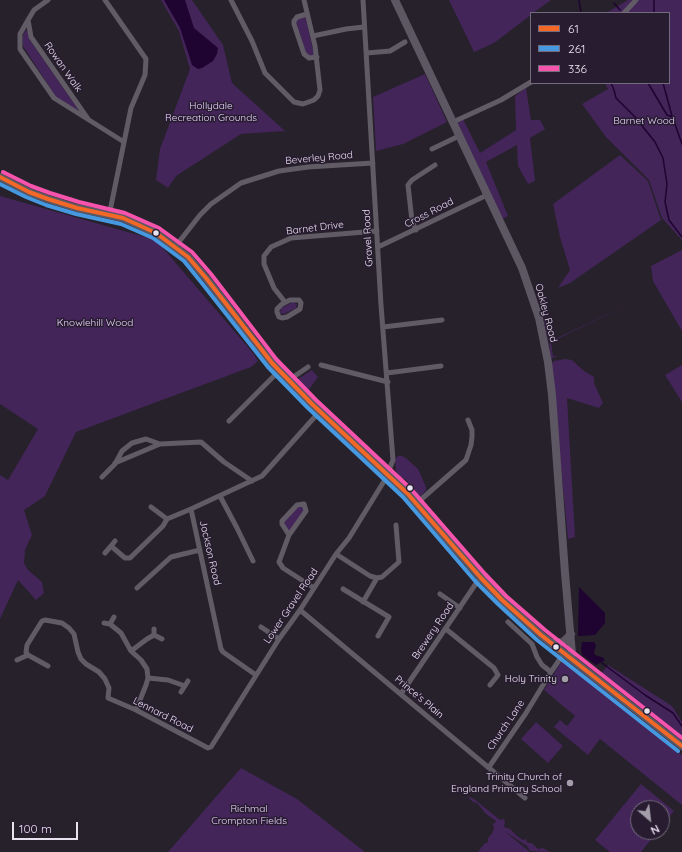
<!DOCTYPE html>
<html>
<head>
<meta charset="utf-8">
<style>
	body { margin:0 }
	#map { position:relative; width:682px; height:852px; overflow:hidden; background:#26212b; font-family:Quicksand,sans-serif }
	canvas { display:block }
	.legend { position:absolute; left:530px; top:12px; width:140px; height:72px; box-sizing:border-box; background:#271c30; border:1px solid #746b7c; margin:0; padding:5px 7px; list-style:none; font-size:12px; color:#e8e1ef }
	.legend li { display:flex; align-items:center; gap:8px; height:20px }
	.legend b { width:20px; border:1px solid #746b7c }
	.north { position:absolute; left:630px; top:800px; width:40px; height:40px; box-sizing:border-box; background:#271c30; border:1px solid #746b7c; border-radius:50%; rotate:152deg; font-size:11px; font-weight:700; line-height:16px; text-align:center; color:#e8e1ef }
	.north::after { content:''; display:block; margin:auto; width:14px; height:18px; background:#a49eaa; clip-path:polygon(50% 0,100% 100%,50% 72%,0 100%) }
	.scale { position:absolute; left:12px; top:822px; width:66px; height:18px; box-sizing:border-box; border:2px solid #e8e1ef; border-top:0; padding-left:5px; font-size:12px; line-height:14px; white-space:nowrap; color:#e8e1ef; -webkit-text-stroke:3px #271c30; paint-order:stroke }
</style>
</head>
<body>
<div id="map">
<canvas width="682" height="852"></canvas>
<ul class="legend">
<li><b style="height:5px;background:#f36827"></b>61</li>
<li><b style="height:5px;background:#4699e1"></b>261</li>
<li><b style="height:5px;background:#f653ac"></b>336</li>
</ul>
<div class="north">N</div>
<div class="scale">100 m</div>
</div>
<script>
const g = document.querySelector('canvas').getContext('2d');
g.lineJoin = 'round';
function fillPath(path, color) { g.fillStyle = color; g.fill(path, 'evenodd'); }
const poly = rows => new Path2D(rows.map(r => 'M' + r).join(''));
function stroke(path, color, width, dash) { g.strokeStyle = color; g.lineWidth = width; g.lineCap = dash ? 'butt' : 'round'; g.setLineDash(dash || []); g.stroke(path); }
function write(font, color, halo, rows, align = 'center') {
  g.font = font + ' Quicksand,sans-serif'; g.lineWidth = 3; g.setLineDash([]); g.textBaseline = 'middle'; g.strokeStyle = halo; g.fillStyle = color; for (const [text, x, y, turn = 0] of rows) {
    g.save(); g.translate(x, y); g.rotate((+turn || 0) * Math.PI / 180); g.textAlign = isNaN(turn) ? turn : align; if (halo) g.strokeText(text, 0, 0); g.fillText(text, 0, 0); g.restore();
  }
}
const green = poly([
	[161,0,192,0,223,45,232,83,285,131,241,134,176,176,168,188,156,180,160,149,190,69,179,31],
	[449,0,551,0,533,13,531,13,531,15,494,43,474,52],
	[628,0,682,0,682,240,662,218,649,180,606,137,582,104,608,89,605,83,669,83,669,13,606,13],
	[304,17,306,18,314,55,310,56,306,54,296,21,297,19],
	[27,29,29,39,80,112,56,97,23,46,23,35],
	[425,74,447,122,403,144,376,151,373,97],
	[526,88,531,120,540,120,545,129,530,138,535,181,528,184,518,166,517,145,486,162,508,216,502,219,457,123,463,119,480,153,516,130,515,96],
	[620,155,648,181,661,220,570,283,558,288,570,270,560,237,553,204],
	[0,196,156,240,253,353,258,361,251,367,76,432,45,496,24,510,32,535,25,550,24,563,28,570,42,582,44,593,36,600,18,580,0,619,0,475,8,480,38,429,0,404],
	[682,250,682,331,653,281,651,266],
	[637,300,551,342,553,356,559,356,551,358,549,342,543,319,545,318,551,341],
	[293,302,297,304,296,308,284,314,280,313,281,308],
	[565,359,572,360,584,371,594,377,594,383,603,403,599,408,567,398,575,537,568,539,551,364,554,361],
	[682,365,682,402,665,375],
	[312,370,318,377,308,391,296,380],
	[398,456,402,456,407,459,418,469,426,487,426,490,421,496,419,496,411,486,405,479,401,478,396,471,395,459],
	[301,505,305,509,290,531,289,531,286,529,284,521,295,509],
	[563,659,592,680,682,755,682,805,600,739,588,755,554,727,560,720,567,726,575,716,544,690],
	[608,665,672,706,682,722,682,741,601,674],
	[536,722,563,746,548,763,521,739],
	[241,768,297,799,365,852,168,852],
	[641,784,674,811,662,826,662,808,638,808,638,832,657,832,641,852,610,852,595,840],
	[467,796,474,799,500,820,504,819,505,822,504,827,510,829,517,836,523,840,526,839,527,842,529,843,532,843,538,849,543,848,550,852,530,851,527,846,504,831,530,852,478,852,484,844,488,842,488,838,493,832,494,827,492,824,495,823,496,821,486,814,477,803,473,802]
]);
const water = poly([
	[164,0,185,0,194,28,218,48,217,54,213,61,202,68,198,69,192,65,180,28],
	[579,587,605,613,605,623,595,635,578,636],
	[582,642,594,642,596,645,594,653,595,655,604,658,604,661,596,665,582,655,581,650]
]);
const stream = poly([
	[579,0,581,13],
	[654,0,654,13],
	[614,3,620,10],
	[611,83,614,90,616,98,635,117,655,142,663,158,667,184,665,202,669,220,682,237],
	[648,83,667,115,673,117],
	[663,83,672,116,682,144],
	[602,663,645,695,673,713,682,726]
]);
const street = poly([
	[48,0,34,10,28,20,20,34,20,49,54,98,124,142],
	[105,0,146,59,145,75,131,108,109,216],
	[231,0,252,41,265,73,294,102,303,104,314,100,318,96,320,90,315,46,304,0],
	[624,13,636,0],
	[307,14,297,17,294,21,294,24,304,54,309,58,317,57],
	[28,20,31,37,88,119],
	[313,36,346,29,364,27],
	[367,53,390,51,405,42],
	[453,122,501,100,531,82],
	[432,149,459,136],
	[416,230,412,221,408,185,412,180,435,165],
	[175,247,200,215,211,204,241,183,279,171,308,167,373,163],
	[378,247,487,195],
	[290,300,299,300,301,303,300,309,287,317,282,318,279,317,277,312,277,309,282,304,290,300],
	[285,302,274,288,264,264,264,256,271,247,291,238,377,231],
	[383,327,442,320],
	[321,365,388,382],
	[387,373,441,366],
	[289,380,308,367],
	[229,421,280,370],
	[115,463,160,444],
	[102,477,115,464,122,451,132,443,146,439,160,444,201,442,224,462,252,481],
	[220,496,237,528,253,561],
	[417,503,466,460,471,445,472,437,472,430,468,420],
	[151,507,167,519,191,509],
	[289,535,282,524,282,521,297,505,304,504,306,511,289,535,279,562,283,568,314,588],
	[115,541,111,546,125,558,130,558,163,526,167,519],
	[105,553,111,546],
	[336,554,370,576,377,578,382,577,399,562,396,525],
	[137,588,171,557,200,550],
	[343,589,389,617,378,636],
	[440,594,460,608],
	[363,602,377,578],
	[300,610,525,798],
	[104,623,110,624,121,633,131,651,141,660,147,669,148,678,146,685,136,710],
	[110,624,114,617],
	[261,627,279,639],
	[154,629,154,635,162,639],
	[446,629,494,668,498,675,490,685],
	[131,651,147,639,154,635],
	[28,655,48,666],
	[17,660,28,655,26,652,27,645,42,621,45,620,62,623,69,628,74,634,78,652,81,659,86,664,99,672,105,679,109,688,108,698,136,710,208,748,211,747,279,639,300,610,336,554,349,538,386,478,393,460,381,305,363,0],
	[551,672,564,653],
	[256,675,223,652,221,649,191,509,262,476,320,411],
	[148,678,168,680,185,686],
	[181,692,188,681],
	[401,694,477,582,481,578],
	[489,767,526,713,551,672,542,665,537,657,532,644,508,622]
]);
const primary = poly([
	[395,0,522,268,539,318,548,362,552,395,565,573,572,654,570,658],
	[0,177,29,192,48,199,77,208,123,218,132,222,156,233,188,257,206,278,257,345,272,363,312,404,407,493,481,578,502,600,541,635,682,746],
	[552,643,563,642,571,634]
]);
const bus1 = poly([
	[0,177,29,192,48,199,77,208,123,218,156,233,188,257,206,278,272,363,312,404,407,493,481,578,502,600,541,635,682,746]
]);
const bus2 = poly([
	[0,184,26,197,46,205,76,214,121,224,153,238,184,261,201,282,268,367,308,408,403,497,476,582,498,604,537,640,678,751]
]);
const bus3 = poly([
	[3,172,31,186,50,193,79,202,125,213,159,228,192,252,211,274,276,359,316,400,411,489,485,574,506,596,545,630,682,738]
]);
const markers = [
	[156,233,3.5,"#e8e1ef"],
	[410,488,3.5,"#e8e1ef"],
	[556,647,3.5,"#e8e1ef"],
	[565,679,4,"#a49eaa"],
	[647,711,3.5,"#e8e1ef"],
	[570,783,4,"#a49eaa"]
];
const streetNames = [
	["Rowan Walk",63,67,55],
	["Beverley Road",319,158,-5],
	["Cross Road",429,213,-27],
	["Barnet Drive",315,228,-7],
	["Gravel Road",368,238,-93],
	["Oakley Road",546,313,75],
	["Jackson Road",210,553,77],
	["Lower Gravel Road",291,606,-56],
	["Brewery Road",433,631,-56],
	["Prince's Plain",419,697,40],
	["Lennard Road",163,715,27],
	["Church Lane",506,725,-56]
];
const parkNames = [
	["Hollydale",211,106],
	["Recreation Grounds",211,118],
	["Barnet Wood",644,121],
	["Knowlehill Wood",95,323],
	["Richmal",249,809],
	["Crompton Fields",249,821]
];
const poiNames = [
	["Holy Trinity",557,679],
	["Trinity Church of",562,777],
	["England Primary School",562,789]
];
fillPath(green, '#432559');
fillPath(water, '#1f0330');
stroke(stream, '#1f0330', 1.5);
stroke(street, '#605b64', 5);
stroke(primary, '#5d5763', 8);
stroke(bus1, '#f36827', 4);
stroke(bus2, '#4699e1', 4);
stroke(bus3, '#f653ac', 4);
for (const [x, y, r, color] of markers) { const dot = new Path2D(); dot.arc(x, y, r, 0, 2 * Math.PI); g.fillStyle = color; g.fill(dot); stroke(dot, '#271c30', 1.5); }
write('10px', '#e8e1ef', '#271c30', streetNames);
write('10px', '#e8d2fb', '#271c30', parkNames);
write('10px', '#e8e1ef', '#271c30', poiNames, 'right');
</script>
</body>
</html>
